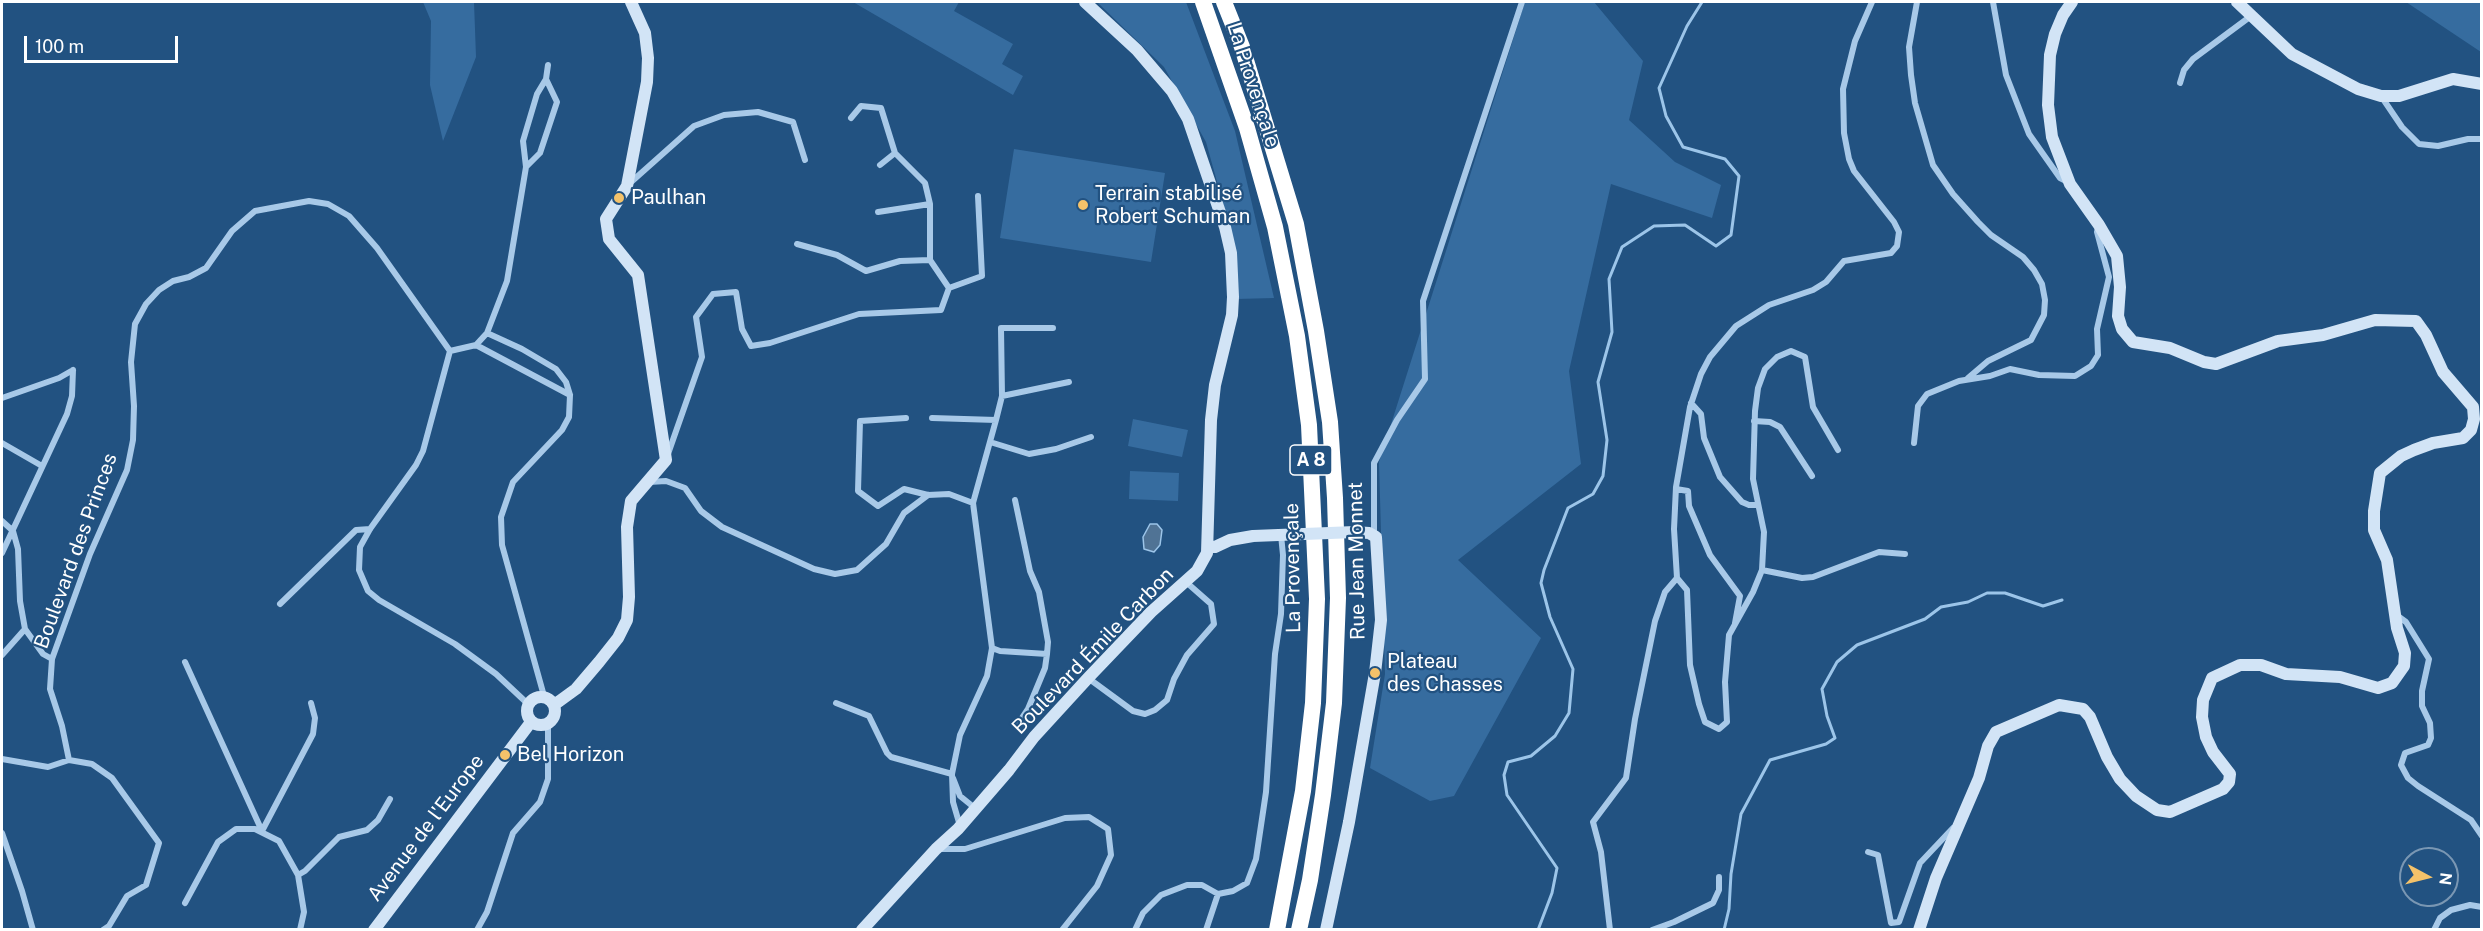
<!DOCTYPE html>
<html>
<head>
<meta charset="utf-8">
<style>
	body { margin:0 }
	#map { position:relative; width:2483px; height:931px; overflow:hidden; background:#225281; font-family:"Public Sans",sans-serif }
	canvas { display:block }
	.frame { position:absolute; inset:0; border:3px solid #fff; pointer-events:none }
	.north { position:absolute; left:2399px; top:847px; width:60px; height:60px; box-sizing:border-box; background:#225281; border:2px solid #7a97b3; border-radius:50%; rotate:97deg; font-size:16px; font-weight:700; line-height:24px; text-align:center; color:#fff }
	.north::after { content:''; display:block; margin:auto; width:21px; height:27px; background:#f4c26a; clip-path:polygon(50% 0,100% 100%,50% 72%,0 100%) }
	.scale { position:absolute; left:24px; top:36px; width:154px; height:27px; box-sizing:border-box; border:3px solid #fff; border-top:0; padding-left:8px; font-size:18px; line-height:21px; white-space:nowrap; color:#fff; -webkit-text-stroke:4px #225281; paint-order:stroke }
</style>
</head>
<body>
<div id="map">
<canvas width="2483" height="931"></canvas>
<div class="frame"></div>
<div class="north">N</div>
<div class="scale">100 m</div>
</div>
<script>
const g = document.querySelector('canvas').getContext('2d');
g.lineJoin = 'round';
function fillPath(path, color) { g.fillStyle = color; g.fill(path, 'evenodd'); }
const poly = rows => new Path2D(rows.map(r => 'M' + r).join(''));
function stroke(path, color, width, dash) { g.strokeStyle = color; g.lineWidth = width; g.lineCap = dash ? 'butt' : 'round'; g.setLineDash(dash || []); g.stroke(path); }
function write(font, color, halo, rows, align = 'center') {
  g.font = font + ' "Public Sans",sans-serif'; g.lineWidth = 4.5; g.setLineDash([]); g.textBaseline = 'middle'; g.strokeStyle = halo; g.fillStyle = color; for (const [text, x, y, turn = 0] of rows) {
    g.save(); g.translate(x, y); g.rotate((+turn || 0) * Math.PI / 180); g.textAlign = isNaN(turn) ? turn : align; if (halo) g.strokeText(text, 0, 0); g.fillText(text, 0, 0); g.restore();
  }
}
const green = poly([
	[423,2,474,2,476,57,443,141,430,85,431,21],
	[853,2,959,2,954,11,1013,44,1002,64,1023,76,1013,95],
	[1097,2,1186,2,1235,131,1274,298,1236,299,1231,232,1206,142,1164,67],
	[1525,2,1594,2,1643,61,1629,120,1675,162,1721,185,1712,218,1611,184,1569,371,1581,464,1458,560,1541,638,1454,796,1430,801,1370,768,1385,674,1379,462],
	[2406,2,2481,2,2481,52],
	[1014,149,1165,173,1151,262,1000,238],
	[1133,419,1188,430,1182,457,1128,446],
	[1130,471,1179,473,1178,501,1129,499]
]);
const water = poly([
	[1150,524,1157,524,1162,530,1160,545,1154,552,1144,549,1143,537,1150,524]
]);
const stream = poly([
	[1538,930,1552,893,1557,868,1507,795,1504,775,1508,762,1531,756,1555,736,1569,713,1573,669,1550,617,1541,583,1544,570,1568,508,1593,494,1603,476,1607,440,1598,382,1612,332,1609,279,1622,247,1654,226,1685,225,1716,246,1731,235,1739,176,1725,159,1683,147,1666,116,1659,88,1687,26,1702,2],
	[1724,930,1729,909,1731,874,1741,814,1770,760,1826,744,1835,738,1827,716,1822,689,1837,662,1857,645,1925,619,1941,607,1968,602,1987,593,2005,593,2043,606,2062,600]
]);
const street = poly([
	[1917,2,1909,47,1911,75,1915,103,1933,165,1953,194,1978,222,1991,235,2023,257,2034,270,2042,284,2045,300,2044,315,2031,340,1988,361,1968,378],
	[1993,2,2006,75,2029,134,2060,178,2068,182],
	[2180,83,2184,70,2193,59,2251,16],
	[2381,96,2402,127,2419,144,2438,146,2468,139,2482,139],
	[851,118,861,106,881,108,895,153,925,183,930,204,930,260],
	[880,165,895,153],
	[526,167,523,141,537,94,546,79],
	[630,183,694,126,724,115,758,112,793,122,805,160],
	[878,212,930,204],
	[949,288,982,276,978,196],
	[487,333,476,345,450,351,423,451,416,465,370,529,360,547,359,570,368,591,379,600,455,644,496,674,528,704],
	[476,345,570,395],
	[1002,396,1069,382],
	[2,398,59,378,73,370],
	[1691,403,1701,414,1704,438,1720,477,1742,502,1749,505,1757,505],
	[906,418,860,421,858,491,878,506,904,489,928,495,949,494,973,503,992,648,987,676,960,735,952,774,953,802,960,826],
	[932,418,996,420,973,503],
	[996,420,1002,396,1001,328,1053,328],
	[1754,421,1770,422,1780,427,1812,476],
	[990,442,1029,454,1056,449,1091,437],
	[2,443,42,466],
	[1914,443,1918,406,1927,394,1959,381,1990,376,2010,369,2039,375,2075,376,2091,366,2098,355,2097,329,2109,277,2097,232,2098,228],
	[668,454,702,357,696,317,713,294,736,292,742,329,751,346,770,343,859,314,941,310,949,288,930,260,900,261,866,271,837,255,797,244],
	[649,482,666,481,685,488,701,511,722,527,814,569,835,574,857,570,886,544,904,513,928,495],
	[1676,489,1688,491,1689,506,1710,555,1740,596,1735,623],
	[1015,500,1030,571,1039,592,1048,642,1047,654],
	[2,521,13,531,18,549,20,601,25,629,43,654,52,659],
	[1374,534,1374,463,1397,420,1425,379,1423,301,1522,2],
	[2,553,67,414,72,396,73,370],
	[1762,570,1802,578,1813,577,1879,552,1905,554],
	[1677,578,1674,529,1676,487,1690,407,1701,374,1710,357,1736,326,1769,305,1813,290,1826,282,1844,261,1891,253,1897,246,1899,232,1894,222,1854,171,1849,159,1844,133,1843,89,1855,41,1872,2],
	[1677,578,1687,590,1690,665,1699,704,1705,722,1719,729,1727,722,1725,682,1729,635,1753,592,1762,570,1764,532,1753,479,1755,411,1758,388,1765,369,1777,357,1791,351,1805,357,1813,407,1838,450],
	[280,604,356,530,370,529],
	[2395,614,2406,622,2429,659,2422,691,2422,706,2430,723,2431,738,2428,745,2405,753,2401,765,2408,778,2418,786,2471,820,2482,836],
	[992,648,1000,651,1047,654,1045,668,1028,709,1016,727],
	[2,655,25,629],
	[185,662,262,831],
	[1088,678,1133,711,1145,714,1155,710,1167,700,1174,679,1187,655,1214,624,1211,604,1186,582],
	[544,696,502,545,501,517,513,482,562,430,569,417,570,395,566,382,556,369,522,349,487,333,507,281,526,167,540,153,557,102,546,79,548,65],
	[836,703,869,716,887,753,891,757,952,774],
	[2,759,48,767,69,760,62,726,50,689,52,659,90,554,127,470,133,440,134,406,131,362,135,324,146,304,159,290,173,281,189,277,206,268,232,231,255,211,309,201,328,204,349,216,377,248,450,351],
	[69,760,92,764,112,778,159,843,146,885,127,896,109,926,103,930],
	[953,778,960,796,976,809],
	[262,831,313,734,315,718,311,703],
	[2,833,22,891,33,930],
	[939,849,965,849,1065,818,1089,817,1108,829,1111,855,1097,886,1062,930],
	[1868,852,1878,855,1891,923,1899,922,1920,863,1953,828],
	[298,875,305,871,339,837,367,830,378,820,390,799],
	[185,903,218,842,236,829,255,829,279,841,298,875,304,912,300,930],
	[477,930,487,912,513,833,540,802,548,779,548,723],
	[1135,930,1143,913,1161,895,1187,885,1202,885,1218,894,1233,891,1247,883,1256,859,1266,792,1275,654,1281,614,1283,555,1281,535],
	[1206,930,1218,894],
	[1610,930,1601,852,1593,822,1626,778,1635,719,1655,621,1665,592,1677,578],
	[1652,930,1674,922,1713,903,1719,890,1719,877],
	[2434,930,2440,918,2451,910,2470,905,2482,907]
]);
const secondary = poly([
	[2237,2,2292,54,2358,89,2381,96,2399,96,2453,79,2482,84],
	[1208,546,1215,547,1230,540,1253,536,1304,534],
	'527 711a14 14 0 1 1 28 0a14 14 0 1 1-28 0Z',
	[554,705,576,689,599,662,618,638,627,620,629,597,627,527,631,501,666,460,638,275,609,239,606,219,627,186,647,82,648,58,645,33,631,2],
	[374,930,531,722],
	[862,930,936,849,958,829,1009,770,1034,737,1088,678,1151,612,1197,571,1207,553,1211,420,1215,385,1232,315,1233,297,1231,253,1225,227,1188,119,1172,91,1137,50,1085,2],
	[1326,930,1349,822,1375,673,1381,620,1376,537,1369,533,1355,532],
	[1919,930,1936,878,1979,778,1988,746,1996,732,2059,705,2083,709,2090,717,2107,757,2120,779,2136,796,2157,810,2170,812,2223,789,2229,782,2230,774,2213,752,2206,737,2202,717,2203,700,2212,678,2240,665,2261,665,2286,674,2340,677,2378,688,2392,683,2404,666,2405,653,2397,628,2387,560,2374,530,2374,511,2380,473,2401,456,2414,450,2433,443,2463,438,2471,430,2474,419,2473,407,2443,372,2426,335,2416,321,2375,320,2323,335,2278,341,2216,364,2204,362,2170,348,2133,342,2122,329,2118,316,2120,287,2117,256,2099,225,2070,184,2052,137,2048,105,2050,55,2055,34,2063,15,2072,2]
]);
const highway = poly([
	[1203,2,1247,128,1275,227,1297,336,1309,425,1317,599,1313,703,1303,791,1277,930],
	[1224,2,1242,47,1296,224,1316,331,1330,422,1335,498,1338,598,1334,703,1323,795,1310,880,1299,930]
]);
const secondaryBridge = poly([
	[1304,534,1355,532]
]);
const markers = [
	[619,198,6,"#f4c26a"],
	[1083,205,6,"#f4c26a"],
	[1375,673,6,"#f4c26a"],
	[505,755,6,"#f4c26a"]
];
const shields = [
	[1311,460,42]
];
const shieldNames = [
	["A 8",1311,460]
];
const streetNames = [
	["La Provençale",1253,85,72],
	["Boulevard des Princes",76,551,-70],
	["Rue Jean Monnet",1357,561,-91],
	["La Provençale",1293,568,-91],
	["Boulevard Émile Carbon",1093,651,-46],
	["Avenue de l'Europe",426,828,-53]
];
const poiNames = [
	["Terrain stabilisé",1095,194],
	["Robert Schuman",1095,217],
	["Paulhan",631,198],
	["Plateau",1387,662],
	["des Chasses",1387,685],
	["Bel Horizon",517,755]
];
fillPath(green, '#366c9f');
fillPath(water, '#507395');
stroke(water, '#9cc5e9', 1.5);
stroke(stream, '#9cc5e9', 3);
stroke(street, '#a8c9e8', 6);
stroke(secondary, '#d2e4f6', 12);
stroke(highway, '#fff', 16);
stroke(secondaryBridge, '#d2e4f6', 12);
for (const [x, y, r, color] of markers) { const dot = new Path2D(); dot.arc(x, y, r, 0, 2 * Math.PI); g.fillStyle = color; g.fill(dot); stroke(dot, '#225281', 2); }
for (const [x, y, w] of shields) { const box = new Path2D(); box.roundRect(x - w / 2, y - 15, w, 30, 4.5); g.fillStyle = '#225281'; g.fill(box); stroke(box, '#fff', 1.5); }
write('bold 18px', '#fff', null, shieldNames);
write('20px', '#fff', '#225281', streetNames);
write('20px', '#fff', '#225281', poiNames, 'left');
</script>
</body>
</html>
